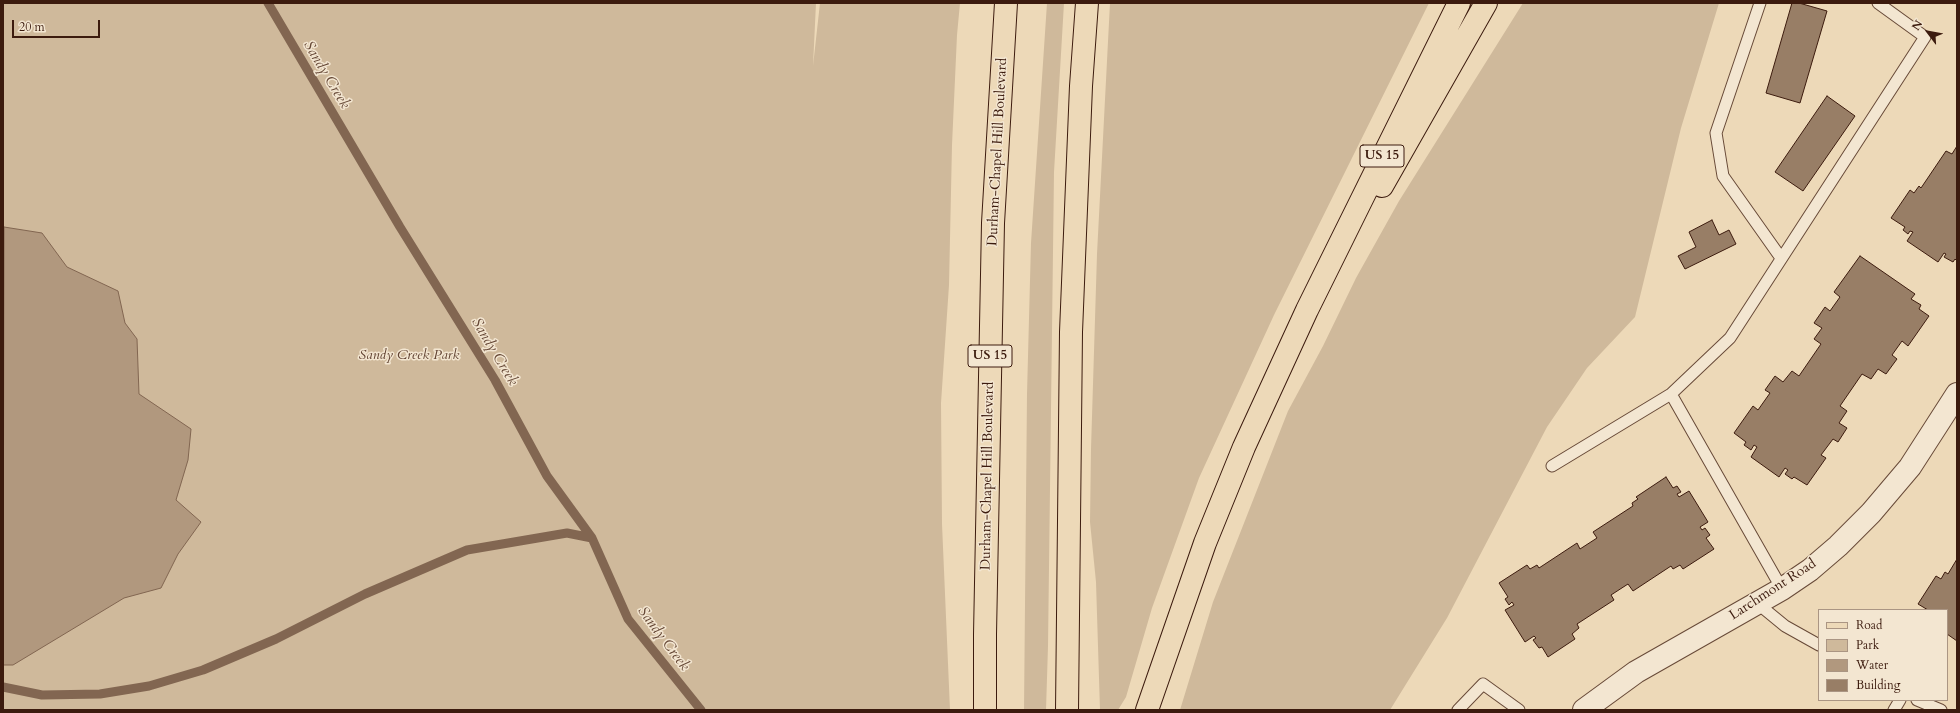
<!DOCTYPE html>
<html>
<head>
<meta charset="utf-8">
<style>
	body { margin:0 }
	#map { position:relative; width:1960px; height:713px; overflow:hidden; background:#edd9b8; font-family:Cardo,serif }
	canvas { display:block }
	.frame { position:absolute; inset:0; border:4px solid #3c1b0e; pointer-events:none }
	.legend { position:absolute; left:1818px; top:609px; width:130px; height:92px; box-sizing:border-box; background:#f3e6d1; border:1px solid #aa9583; margin:0; padding:5px 7px; list-style:none; font-size:12px; color:#3c1b0e }
	.legend li { display:flex; align-items:center; gap:8px; height:20px }
	.legend b { width:20px; border:1px solid #aa9583 }
	.north { position:absolute; left:1908px; top:12px; width:40px; height:40px; -webkit-text-stroke:3px #f3e6d1; paint-order:stroke; rotate:302deg; font-size:11px; font-weight:700; line-height:16px; text-align:center; color:#3c1b0e }
	.north::after { content:''; display:block; margin:auto; width:14px; height:18px; background:#3c1b0e; clip-path:polygon(50% 0,100% 100%,50% 72%,0 100%) }
	.scale { position:absolute; left:12px; top:20px; width:88px; height:18px; box-sizing:border-box; border:2px solid #3c1b0e; border-top:0; padding-left:5px; font-size:12px; line-height:14px; white-space:nowrap; color:#3c1b0e; -webkit-text-stroke:3px #f3e6d1; paint-order:stroke }
</style>
</head>
<body>
<div id="map">
<canvas width="1960" height="713"></canvas>
<div class="frame"></div>
<ul class="legend">
<li><b style="height:5px;background:#edd9b8"></b>Road</li>
<li><b style="height:11px;background:#cfb99b"></b>Park</li>
<li><b style="height:11px;background:#b1987e"></b>Water</li>
<li><b style="height:11px;background:#987e66"></b>Building</li>
</ul>
<div class="north">N</div>
<div class="scale">20 m</div>
</div>
<script>
const g = document.querySelector('canvas').getContext('2d');
g.lineJoin = 'round';
function fillPath(path, color) { g.fillStyle = color; g.fill(path, 'evenodd'); }
const poly = rows => new Path2D(rows.map(r => 'M' + r).join(''));
function stroke(path, color, width, dash) { g.strokeStyle = color; g.lineWidth = width; g.lineCap = dash ? 'butt' : 'round'; g.setLineDash(dash || []); g.stroke(path); }
function write(font, color, halo, rows, align = 'center') {
  g.font = font + ' Cardo,serif'; g.lineWidth = 3; g.setLineDash([]); g.textBaseline = 'middle'; g.strokeStyle = halo; g.fillStyle = color; for (const [text, x, y, turn = 0] of rows) {
    g.save(); g.translate(x, y); g.rotate((+turn || 0) * Math.PI / 180); g.textAlign = isNaN(turn) ? turn : align; if (halo) g.strokeText(text, 0, 0); g.fillText(text, 0, 0); g.restore();
  }
}
const green = poly([
	[3,3,816,3,813,66,820,3,960,3,957,35,952,145,949,285,941,403,942,524,950,710,3,710],
	[1047,3,1064,3,1054,172,1048,646,1046,710,1024,710,1027,394,1031,243],
	[1110,3,1429,3,1274,315,1199,478,1152,608,1126,697,1118,710,1100,710,1096,582,1090,522,1091,449,1097,254],
	[1523,3,1719,3,1681,128,1635,317,1587,368,1547,427,1447,618,1390,710,1180,710,1213,602,1288,411,1323,346,1356,278,1399,201]
]);
const water = poly([
	[4,227,42,233,67,267,118,291,125,323,137,339,139,394,191,429,188,460,176,500,201,522,178,554,161,588,124,598,13,665,3,665,4,227]
]);
const stream = poly([
	[268,3,400,227,495,380,547,476,592,538,628,619,701,710],
	[3,687,42,695,100,694,149,686,203,670,276,639,365,594,467,550,567,533,592,538]
]);
const building = poly([
	[1792,3,1799,3,1827,11,1800,103,1766,93,1792,3],
	[1827,96,1855,116,1803,191,1775,172,1827,96],
	[1957,146,1957,261,1955,259,1953,262,1944,257,1946,254,1944,253,1938,262,1907,241,1913,232,1910,231,1908,234,1903,230,1905,227,1891,218,1910,190,1914,193,1919,186,1921,188,1946,151,1952,154,1957,146],
	[1712,220,1719,235,1729,230,1736,244,1685,269,1678,256,1696,247,1689,232,1712,220],
	[1860,256,1915,294,1911,299,1921,305,1919,309,1929,316,1908,346,1902,341,1892,355,1897,359,1886,374,1878,369,1871,379,1862,374,1840,406,1847,411,1839,423,1847,428,1838,442,1833,439,1821,455,1826,458,1807,485,1794,477,1792,479,1785,474,1788,470,1785,468,1779,477,1751,457,1757,447,1754,445,1751,450,1744,445,1746,442,1734,433,1753,406,1758,410,1770,393,1765,390,1775,376,1783,382,1792,371,1799,376,1821,344,1814,339,1822,328,1814,323,1825,307,1830,311,1840,297,1834,292,1860,256],
	[1666,477,1673,488,1677,486,1681,492,1677,494,1679,497,1689,491,1708,522,1700,527,1702,530,1705,528,1710,535,1706,538,1714,549,1683,569,1680,565,1673,569,1671,566,1633,591,1628,584,1611,595,1614,600,1577,624,1579,628,1572,634,1575,639,1548,657,1542,647,1539,648,1533,640,1536,638,1534,636,1525,642,1505,610,1514,605,1512,602,1509,605,1505,599,1508,597,1499,583,1527,565,1530,569,1537,565,1539,568,1577,543,1580,549,1597,538,1593,532,1633,506,1632,503,1638,499,1636,497,1666,477],
	[1957,559,1957,641,1947,634,1947,610,1928,610,1918,604,1936,576,1941,579,1945,572,1948,574,1957,559]
]);
const service = poly([
	[1760,3,1716,133,1723,176,1781,258],
	[1671,394,1782,589],
	[1552,466,1671,394,1730,338,1925,37,1878,3],
	[1757,603,1785,626,1819,645],
	[1917,700,1941,710],
	[1458,710,1483,684,1519,710],
	[1894,710,1900,700]
]);
const minor = poly([
	[1584,710,1636,672,1782,589,1810,570,1838,546,1871,513,1910,467,1957,394]
]);
const primary = poly([
	[1067,710,1071,332,1081,86,1087,3]
]);
const trunk = poly([
	[985,710,985,634,993,223,1006,3]
]);
const motorway = poly([
	[1382,186,1486,3],
	[1147,710,1205,543,1244,447,1307,310,1459,3]
]);
const shields = [
	[1382,156,44],
	[990,356,44]
];
const shieldNames = [
	["US 15",1382,156],
	["US 15",990,356]
];
const streetNames = [
	["Durham-Chapel Hill Boulevard",998,152,-87],
	["Durham-Chapel Hill Boulevard",988,476,-89],
	["Larchmont Road",1773,590,-33]
];
const parkNames = [
	["Sandy Creek Park",409,356]
];
const waterNames = [
	["Sandy Creek",326,75,59],
	["Sandy Creek",494,352,59],
	["Sandy Creek",663,639,53]
];
fillPath(green, '#cfb99b');
fillPath(water, '#b1987e');
stroke(water, '#826651', 1);
stroke(stream, '#826651', 9);
fillPath(building, '#987e66');
stroke(building, '#3c1b0e', 1);
stroke(service, '#684a38', 13);
stroke(minor, '#684a38', 24);
stroke(primary, '#3c1b0e', 24);
stroke(trunk, '#3c1b0e', 24);
stroke(motorway, '#3c1b0e', 24);
stroke(service, '#f3e6d1', 11);
stroke(minor, '#f3e6d1', 22);
stroke(primary, '#edd9b8', 22);
stroke(trunk, '#edd9b8', 22);
stroke(motorway, '#edd9b8', 22);
for (const [x, y, w] of shields) { const box = new Path2D(); box.roundRect(x - w / 2, y - 11, w, 22, 3); g.fillStyle = '#f3e6d1'; g.fill(box); stroke(box, '#3c1b0e', 1); }
write('bold 13px', '#3c1b0e', null, shieldNames);
write('14px', '#3c1b0e', '#f3e6d1', streetNames);
write('italic 14px', '#614231', '#f3e6d1', parkNames);
write('italic 15px', '#654735', '#f3e6d1', waterNames);
</script>
</body>
</html>
